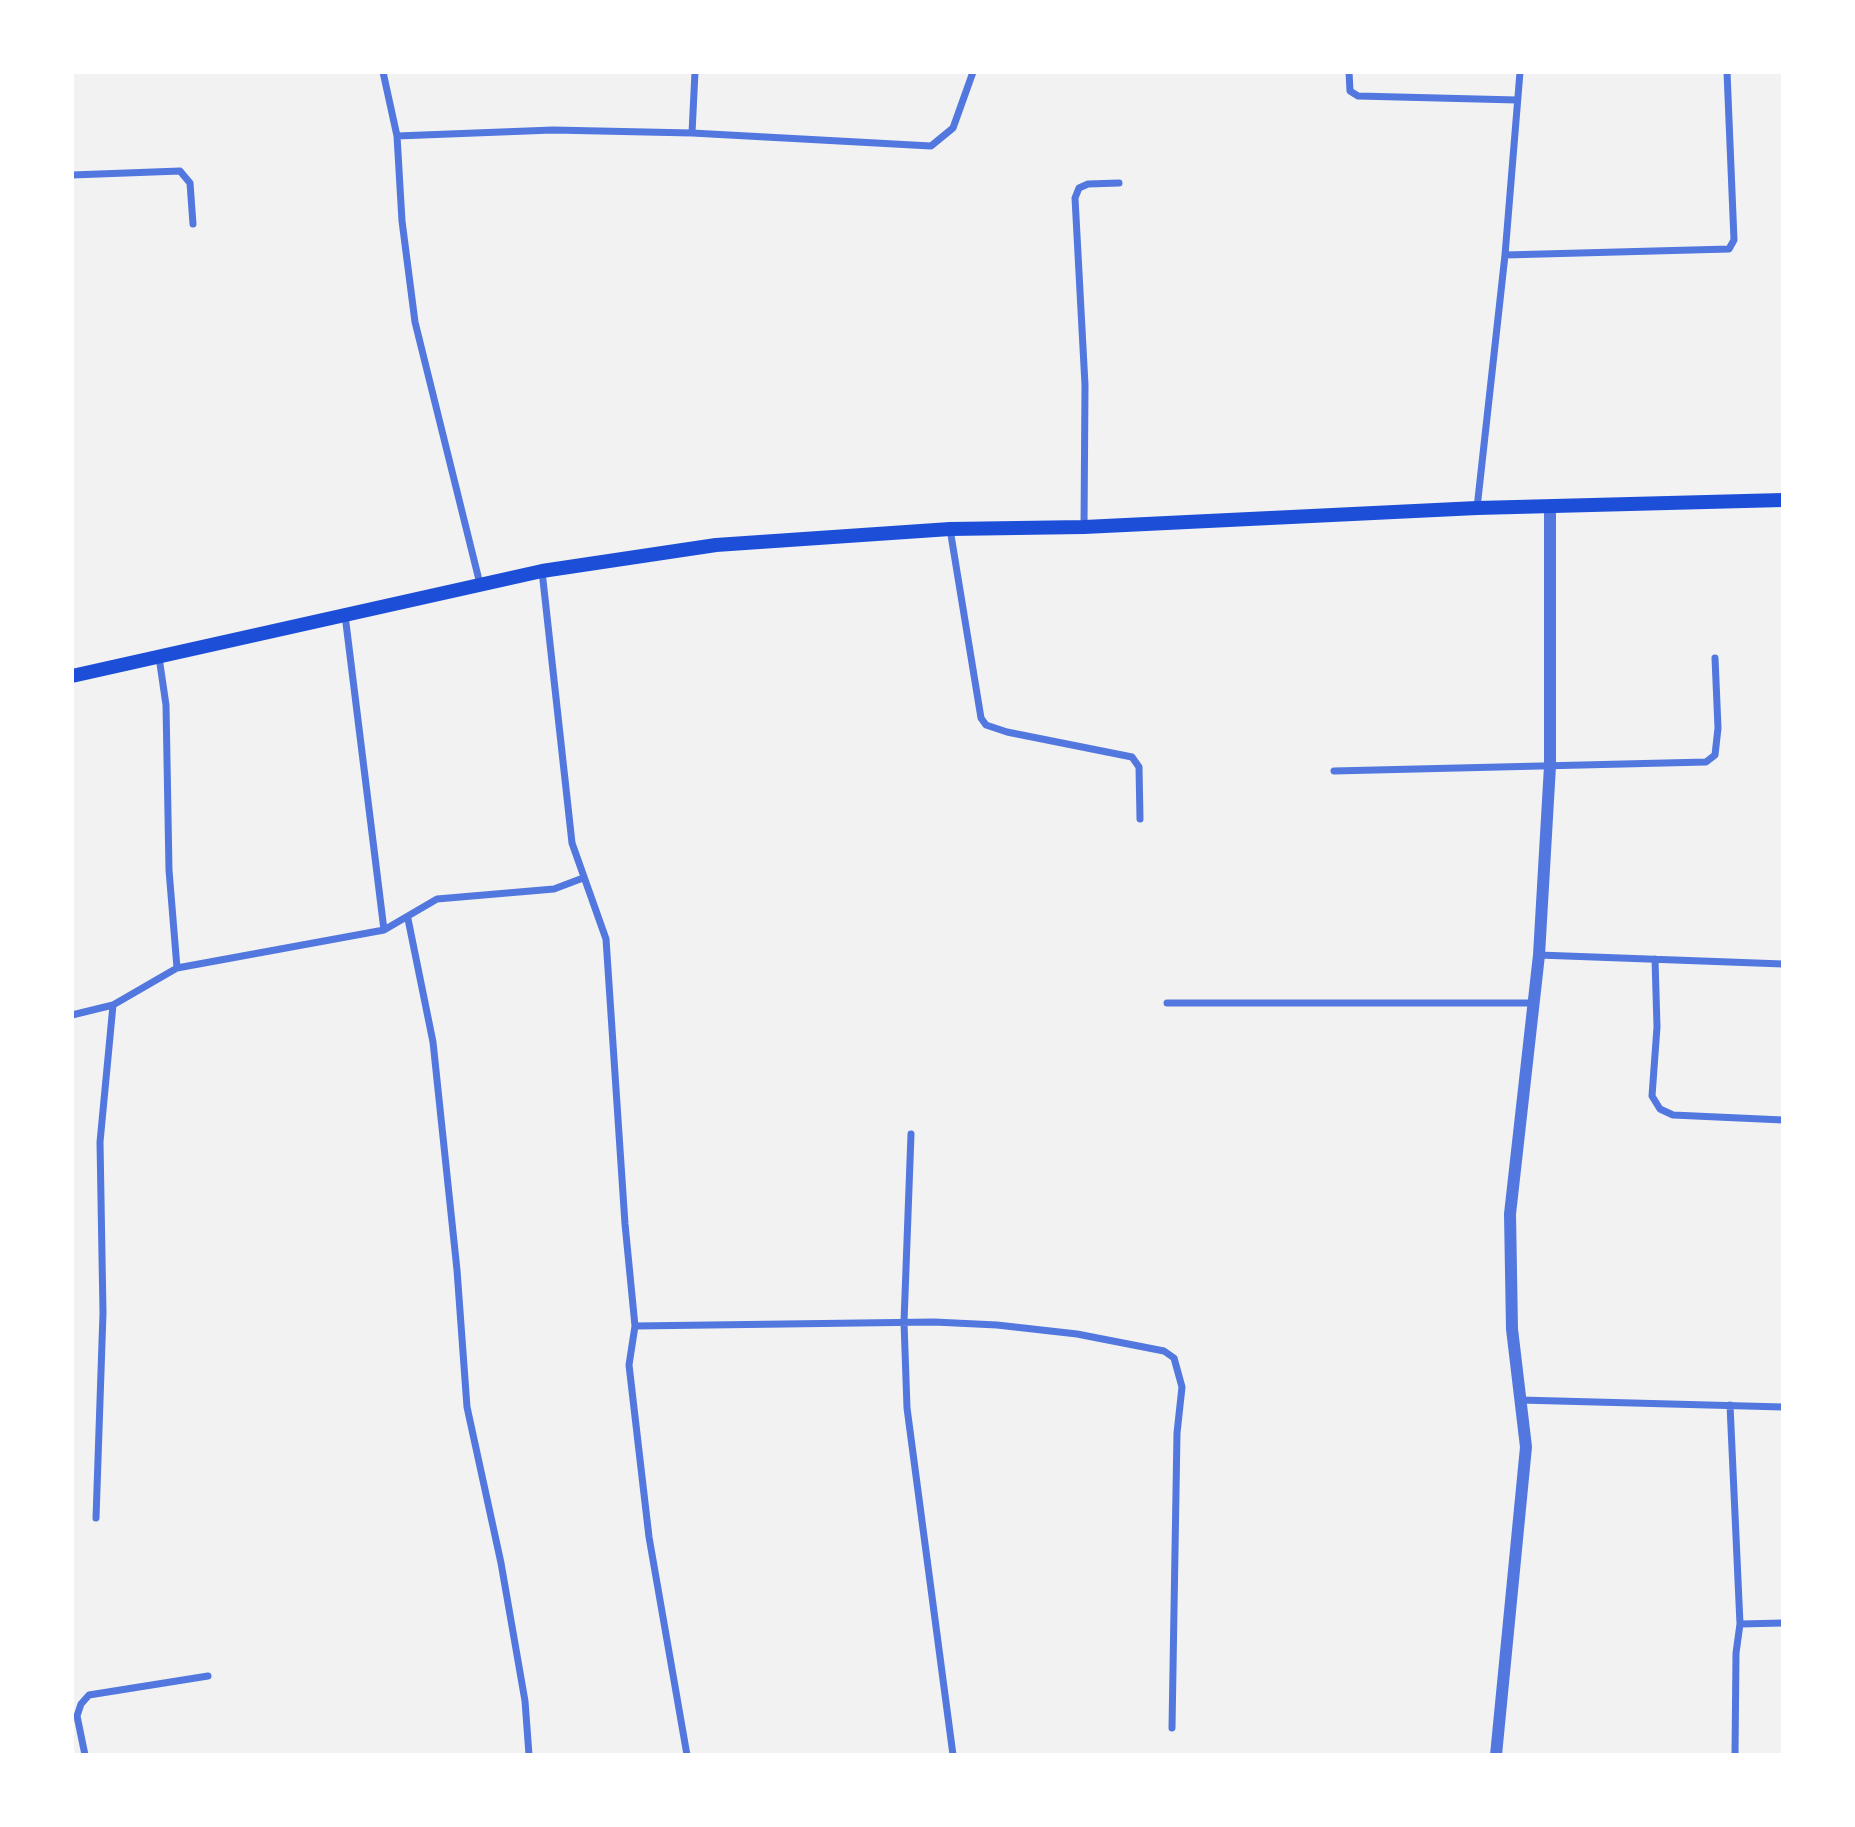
<!DOCTYPE html>
<html>
<head>
<meta charset="utf-8">
<style>
	body { margin:0 }
	#map { position:relative; width:1855px; height:1827px; overflow:hidden; background:#f2f2f2; font-family:Quicksand,sans-serif }
	canvas { display:block }
	.frame { position:absolute; inset:0; border:74px solid #fff; pointer-events:none }
</style>
</head>
<body>
<div id="map">
<canvas width="1855" height="1827"></canvas>
<div class="frame"></div>
</div>
<script>
const g = document.querySelector('canvas').getContext('2d');
g.lineJoin = 'round';
const poly = rows => new Path2D(rows.map(r => 'M' + r).join(''));
function stroke(path, color, width, dash) { g.strokeStyle = color; g.lineWidth = width; g.lineCap = dash ? 'butt' : 'round'; g.setLineDash(dash || []); g.stroke(path); }
const minor = poly([
	[383,72,397,136,402,221,415,322,480,584],
	[1349,72,1350,91,1358,96,1517,100],
	[692,133,695,72],
	[397,136,553,130,692,133,931,146,953,128,973,72],
	[72,175,180,171,190,183,193,224],
	[1505,255,1729,249,1734,240,1727,72],
	[1477,508,1505,255,1520,72],
	[1084,527,1085,385,1075,198,1079,188,1088,184,1119,183],
	[950,529,981,718,986,725,1007,732,1132,757,1139,767,1140,819],
	[542,571,572,843,606,939,625,1224,635,1326,629,1365,649,1537,687,1755],
	[345,615,384,930],
	[159,657,166,705,169,870,177,968],
	[1334,771,1706,762,1715,755,1718,728,1715,658],
	[408,919,433,1042,457,1270,467,1407,501,1563,525,1701,529,1755],
	[1539,955,1783,964],
	[1655,959,1657,1027,1652,1096,1660,1109,1673,1115,1783,1120],
	[1167,1003,1534,1003],
	[72,1015,113,1005,177,968,384,930,437,899,554,889,583,878],
	[911,1134,904,1322,907,1408,953,1755],
	[635,1326,934,1322,997,1325,1077,1334,1164,1351,1174,1358,1182,1387,1177,1433,1172,1728],
	[1520,1400,1783,1407],
	[1730,1405,1740,1624],
	[96,1518,103,1313,100,1142,113,1005],
	[85,1755,77,1716,81,1704,89,1695,208,1676],
	[1735,1755,1736,1653,1740,1624,1783,1623]
]);
const tertiary = poly([
	[1496,1755,1526,1447,1512,1329,1510,1214,1539,955,1550,766,1550,508]
]);
const secondary = poly([
	[72,676,542,571,716,545,950,529,1084,527,1477,508,1783,500]
]);
stroke(minor, '#5277de', 7);
stroke(tertiary, '#5277de', 12);
stroke(secondary, '#1d4ed8', 14);
</script>
</body>
</html>
